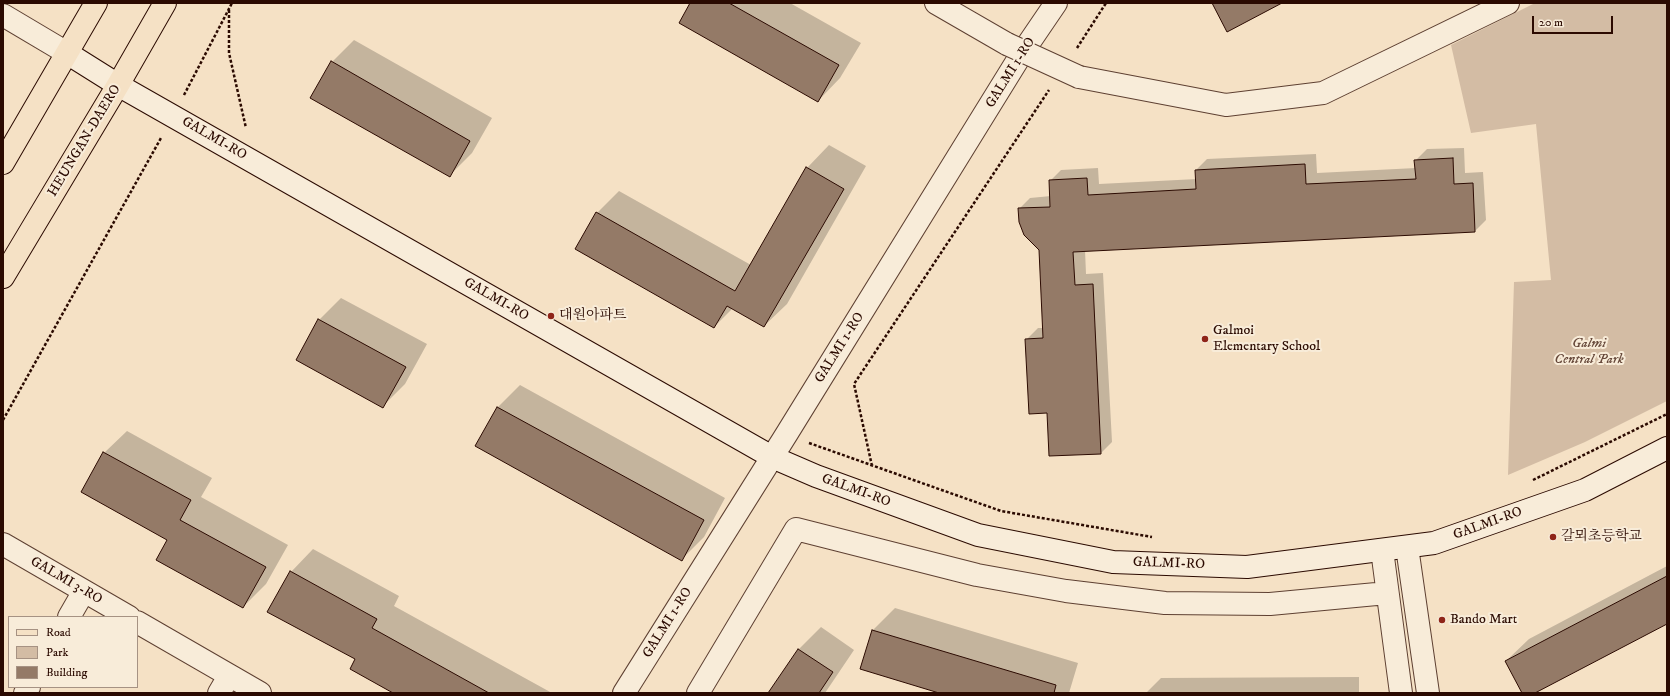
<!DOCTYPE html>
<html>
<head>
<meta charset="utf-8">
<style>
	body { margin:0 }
	#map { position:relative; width:1670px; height:696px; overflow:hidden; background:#f5e1c5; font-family:"IM FELL DW Pica",serif }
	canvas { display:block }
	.frame { position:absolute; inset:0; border:4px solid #2b0a01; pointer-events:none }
	.legend { position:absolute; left:8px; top:616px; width:130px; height:72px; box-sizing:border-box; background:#f8ecd9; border:1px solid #a69283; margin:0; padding:5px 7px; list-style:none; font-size:12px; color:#2b0a01 }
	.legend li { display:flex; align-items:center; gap:8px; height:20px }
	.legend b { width:20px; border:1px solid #a69283 }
	.scale { position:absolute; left:1532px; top:16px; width:81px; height:18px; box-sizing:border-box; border:2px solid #2b0a01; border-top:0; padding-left:5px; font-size:12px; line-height:14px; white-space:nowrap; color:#2b0a01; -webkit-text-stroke:3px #f8ecd9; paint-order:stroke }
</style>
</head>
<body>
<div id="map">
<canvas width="1670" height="696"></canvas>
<div class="frame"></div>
<ul class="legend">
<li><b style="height:5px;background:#f5e1c5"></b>Road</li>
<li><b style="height:11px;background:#d3bca4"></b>Park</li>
<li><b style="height:11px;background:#947a67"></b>Building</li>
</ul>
<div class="scale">20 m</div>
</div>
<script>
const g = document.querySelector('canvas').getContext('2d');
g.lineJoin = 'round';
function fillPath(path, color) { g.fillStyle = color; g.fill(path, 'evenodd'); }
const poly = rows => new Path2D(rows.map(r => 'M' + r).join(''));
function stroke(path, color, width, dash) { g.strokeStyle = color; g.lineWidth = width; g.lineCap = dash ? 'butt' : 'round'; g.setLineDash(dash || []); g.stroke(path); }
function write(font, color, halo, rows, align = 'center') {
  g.font = font + ' "IM FELL DW Pica","Noto Serif KR",serif'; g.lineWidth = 4; g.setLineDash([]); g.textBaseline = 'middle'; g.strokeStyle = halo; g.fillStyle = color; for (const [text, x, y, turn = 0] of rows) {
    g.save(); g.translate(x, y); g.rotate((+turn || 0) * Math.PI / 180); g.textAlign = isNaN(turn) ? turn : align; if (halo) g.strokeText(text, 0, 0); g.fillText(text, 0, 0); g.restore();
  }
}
const green = poly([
	[1535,3,1667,3,1667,401,1585,442,1508,475,1514,282,1551,280,1536,124,1471,133,1451,45]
]);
const shadow = poly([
	[691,3,790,3,861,43,840,78,818,101],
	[354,40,492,118,472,153,449,176,332,62],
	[829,145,866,166,787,304,764,326,733,308,714,327,597,213,619,191,751,265,807,168],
	[1464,148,1465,173,1483,172,1486,220,1475,231,1085,250,1086,274,1103,273,1112,442,1101,453,1026,340,1038,328,1044,328,1040,250,1019,209,1030,198,1051,196,1050,181,1061,170,1098,168,1099,184,1197,179,1196,170,1207,159,1316,154,1317,173,1416,168,1415,161,1427,149],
	[341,298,427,344,405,384,383,406,319,320],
	[520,385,725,498,704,537,682,559,477,446,498,407],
	[127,431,212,478,201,497,288,545,266,584,243,607,168,540,104,453],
	[313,549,399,596,394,606,552,693,396,693,291,572],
	[1667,566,1667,622,1533,693,1523,693,1506,661,1529,639],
	[895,608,1078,663,1069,693,942,693,861,669,873,630],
	[821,627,854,650,825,693,769,693,798,650],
	[1359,677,1359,693,1146,693,1161,678]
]);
const building = poly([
	[690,3,729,3,839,65,818,102,679,23,690,3],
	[1212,3,1282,3,1227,32,1212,3],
	[331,61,470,141,450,177,310,98,331,61],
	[1453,158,1454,184,1473,183,1475,232,1073,252,1075,285,1093,284,1101,454,1049,456,1047,413,1029,414,1025,339,1043,338,1039,250,1024,235,1019,222,1018,208,1050,207,1049,180,1087,178,1088,195,1196,189,1195,170,1305,164,1306,184,1416,179,1414,160,1453,158],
	[806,167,844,189,764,327,727,306,714,328,575,249,596,212,735,291,806,167],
	[318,319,406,367,383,408,296,360,318,319],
	[497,407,704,520,682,561,475,446,497,407],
	[103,452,191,500,180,520,266,567,243,608,156,560,167,540,81,492,103,452],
	[290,571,377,619,372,628,489,693,393,693,350,669,355,659,267,612,290,571],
	[1667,576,1667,624,1535,693,1522,693,1505,661,1667,576],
	[872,630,1056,685,1054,693,939,693,860,669,872,630],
	[798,649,833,672,819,693,768,693,798,649]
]);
const path = poly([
	[229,10,229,53,246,128],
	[1077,48,1106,3],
	[184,95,232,3],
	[3,420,161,138],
	[809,443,1001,511,1152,537],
	[872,466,854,384,1049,90],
	[1533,480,1667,414]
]);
const street = poly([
	[936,3,1007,44],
	[3,15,67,53],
	[1079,77,1226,105,1323,93,1508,3],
	[3,544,129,617],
	[1407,547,1428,693],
	[1382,550,1401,693],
	[69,617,84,591],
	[137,622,260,693],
	[25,693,29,687],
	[219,693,229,676],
	[624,693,786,435,1022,53,1056,3],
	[698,693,796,529,977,575,1066,591,1165,603,1270,604,1387,593]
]);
const secondary = poly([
	[67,53,118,85,772,457,816,476,978,535,1113,562,1247,567,1434,543,1585,490,1667,448]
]);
const primary = poly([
	[3,163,96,3],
	[3,277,118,85,165,3]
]);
const streetBridge = poly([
	[1007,44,1079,77]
]);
const markers = [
	[551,316,4,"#8f2418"],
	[1205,339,4,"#8f2418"],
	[1553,537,4,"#8f2418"],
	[1442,620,4,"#8f2418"]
];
const streetNames = [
	["GALMI 1-RO",1011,73,-58],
	["GALMI-RO",214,139,30],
	["HEUNGAN-DAERO",85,141,-59],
	["GALMI-RO",496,300,30],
	["GALMI 1-RO",840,348,-58],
	["GALMI-RO",856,491,20],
	["GALMI-RO",1488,524,-20],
	["GALMI-RO",1169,564,2],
	["GALMI 3-RO",66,581,30],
	["GALMI 1-RO",668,623,-58]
];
const poiNames = [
	["대원아파트",559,316],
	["Galmoi",1213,331],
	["Elementary School",1213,347],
	["갈뫼초등학교",1561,537],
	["Bando Mart",1450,620]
];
const parkNames = [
	["Galmi",1589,344],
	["Central Park",1589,360]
];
fillPath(green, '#d3bca4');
fillPath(shadow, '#0003');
fillPath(building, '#947a67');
stroke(building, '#2b0a01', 1);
stroke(street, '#5e4032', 24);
stroke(secondary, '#2b0a01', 24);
stroke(primary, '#2b0a01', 24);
stroke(path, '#2b0a01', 2.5, [3, 2]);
stroke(street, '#f8ecd9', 22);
stroke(secondary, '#f8ecd9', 22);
stroke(primary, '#f5e1c5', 22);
stroke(streetBridge, '#5e4032', 24, []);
stroke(streetBridge, '#f8ecd9', 22);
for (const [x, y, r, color] of markers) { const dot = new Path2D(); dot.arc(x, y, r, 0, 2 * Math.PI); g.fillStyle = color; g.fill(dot); stroke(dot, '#f8ecd9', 1.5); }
write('14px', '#2b0a01', '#f8ecd9', streetNames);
write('14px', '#2b0a01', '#f8ecd9', poiNames, 'left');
write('italic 14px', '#66483a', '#f8ecd9', parkNames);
</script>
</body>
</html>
